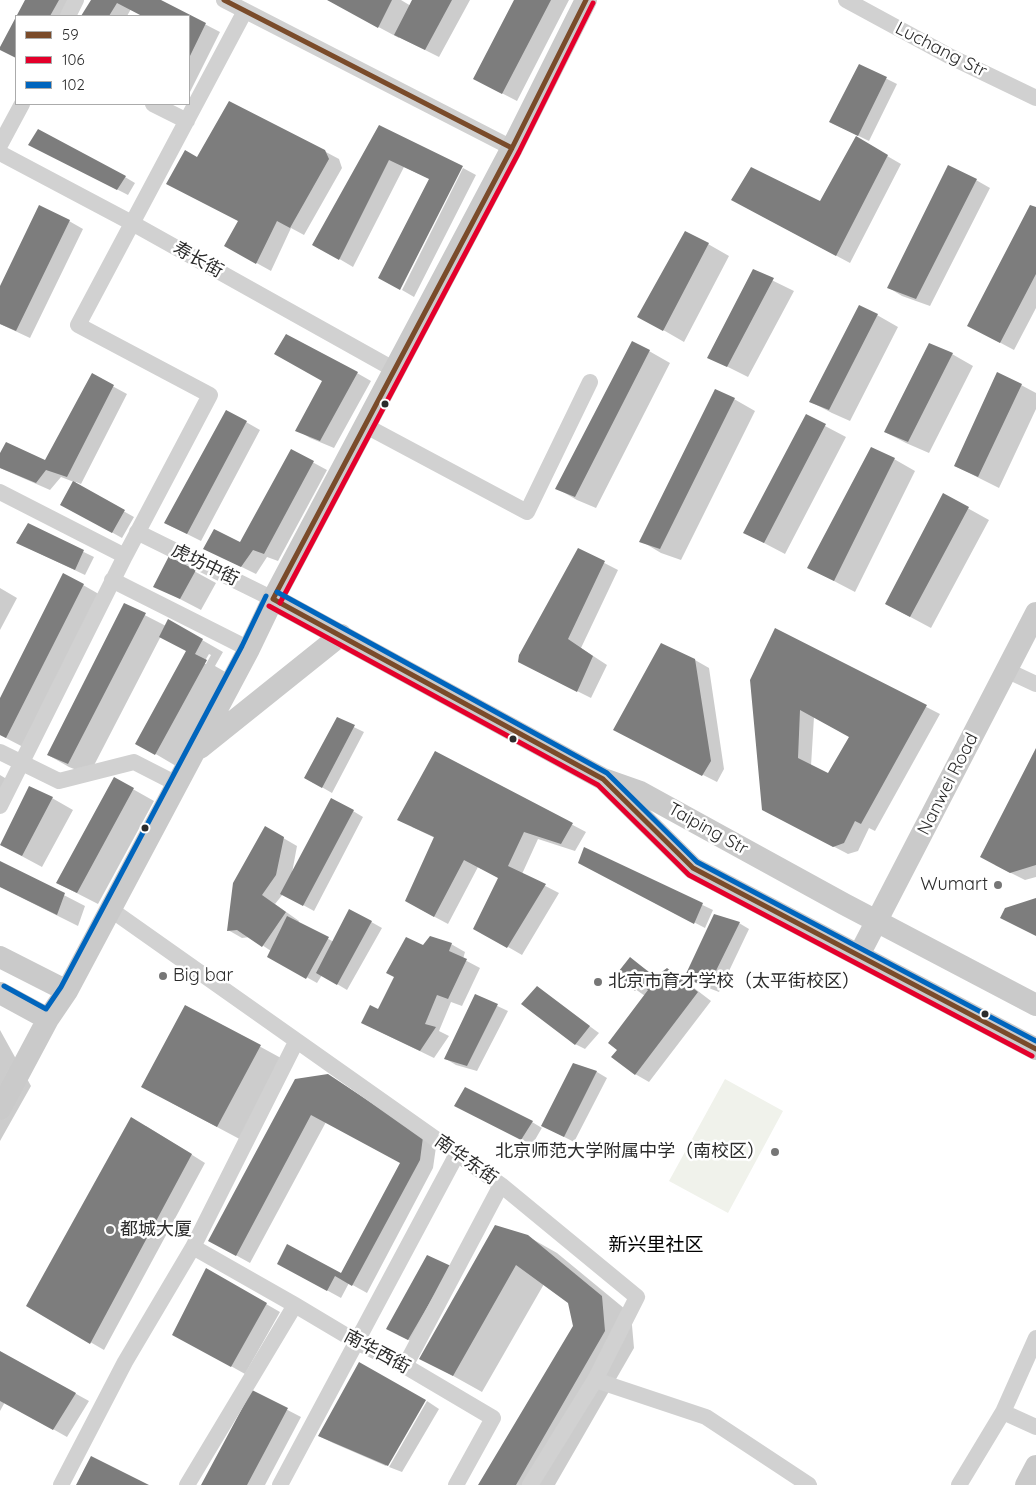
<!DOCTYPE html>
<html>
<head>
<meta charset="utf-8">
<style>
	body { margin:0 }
	#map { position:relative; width:1036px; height:1485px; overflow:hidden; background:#fff; font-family:Quicksand,sans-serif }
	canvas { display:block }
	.legend { position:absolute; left:15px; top:15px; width:175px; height:90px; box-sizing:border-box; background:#fff; border:1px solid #ababab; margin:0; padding:6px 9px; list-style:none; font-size:15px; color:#2c2c2c }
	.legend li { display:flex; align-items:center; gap:10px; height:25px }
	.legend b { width:25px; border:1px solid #ababab }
</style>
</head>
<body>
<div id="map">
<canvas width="1036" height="1485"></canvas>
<ul class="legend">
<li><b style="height:6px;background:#7a4b2a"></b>59</li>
<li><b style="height:6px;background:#e4002b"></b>106</li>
<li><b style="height:6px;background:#0065bd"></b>102</li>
</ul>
</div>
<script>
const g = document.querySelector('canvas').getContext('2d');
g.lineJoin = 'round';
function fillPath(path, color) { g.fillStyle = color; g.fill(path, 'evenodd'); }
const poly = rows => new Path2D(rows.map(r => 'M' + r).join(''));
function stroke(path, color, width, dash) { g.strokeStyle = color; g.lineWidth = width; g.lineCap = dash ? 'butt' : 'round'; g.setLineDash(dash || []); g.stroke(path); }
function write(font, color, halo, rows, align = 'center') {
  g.font = font + ' Quicksand,"Noto Sans SC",sans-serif'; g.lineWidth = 5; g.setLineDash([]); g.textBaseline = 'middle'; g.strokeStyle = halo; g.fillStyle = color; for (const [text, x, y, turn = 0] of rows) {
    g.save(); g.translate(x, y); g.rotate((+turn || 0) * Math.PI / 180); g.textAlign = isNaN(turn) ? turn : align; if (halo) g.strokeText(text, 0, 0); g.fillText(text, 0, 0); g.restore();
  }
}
const green = poly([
	[725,1079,783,1111,728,1213,669,1181]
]);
const shadow = poly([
	[26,0,77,0,68,16,17,16],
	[92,0,158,0,220,32,189,94,189,16,144,16,131,9,127,16,83,16],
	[328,0,401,0,411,6,414,0,470,0,439,57,399,37,399,38],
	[516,0,569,0,517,101,488,86],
	[859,65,897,84,869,141,830,122],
	[379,126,430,179,404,167,353,267,314,244],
	[856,138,901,164,850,263,747,208,820,202],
	[40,150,125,177,135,183,128,195],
	[324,151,339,159,342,168,304,235,291,228,271,271,226,246,239,221,198,158],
	[463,168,476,175,414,297,402,290],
	[976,180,990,188,930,306,902,296,889,288],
	[1036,209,1036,308,1014,350,982,333],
	[69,221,83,229,30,338,0,324,0,288],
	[708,244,729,256,684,342,658,327],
	[753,271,794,291,748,377,708,357],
	[877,315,898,327,850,421,832,413,811,402],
	[929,344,952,354,973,366,929,453,906,443,885,432],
	[649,351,670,363,596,508,577,500,556,488],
	[357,373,371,381,334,448,310,438,297,430,324,380],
	[92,375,127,394,81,484,76,482,75,484,134,517,122,538,61,504,74,482,61,477,50,490,0,468,0,456,46,461],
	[1021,385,1036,393,1036,409,999,488,955,466],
	[734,399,755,411,681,560,661,553,641,541],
	[806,416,846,437,785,554,745,533],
	[246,422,260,430,201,541,165,523],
	[292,451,327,470,278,561,267,557,256,574,205,549,241,543],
	[894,459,915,471,855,592,809,568],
	[944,495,989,520,931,628,886,604],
	[28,525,94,557,85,575,28,548],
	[579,550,618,570,581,648,607,665,591,698,533,669],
	[170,558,216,583,201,610,155,586],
	[83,585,104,597,27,749,0,735,0,701],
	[0,588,17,598,0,630],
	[125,605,166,626,169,621,223,652,215,666,227,673,176,766,137,743,187,651,161,636,89,775,69,767,48,755],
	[209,654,211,655,206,664,203,664],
	[776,630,940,714,875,831,869,828,858,851,848,854,777,817],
	[814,717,850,737,829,774,811,766],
	[695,660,709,668,724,769,717,782,628,737],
	[337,719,364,732,332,793,306,778],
	[1036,751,1036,877,1025,880,995,865],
	[435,752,586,832,575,851,538,839,522,874,559,893,522,955,475,928,500,878,478,867,448,924,420,909,435,838,412,827],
	[0,775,10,781,0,801],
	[115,779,154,801,98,904,57,883],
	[52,798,73,810,42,867,1,845],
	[353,811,363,817,314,911,283,894,275,904,299,921,298,923,334,942,350,910,382,928,347,990,322,975,317,983,269,956,271,951,250,937,242,938,228,930,266,828,297,846,292,873],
	[585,849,713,910,705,928,590,868],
	[0,862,85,906,78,926,0,887],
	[739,923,749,929,719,992,696,983,686,978],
	[451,944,465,952,463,959,480,968,462,1006,451,1002,439,1031,449,1036,434,1058,376,1030,378,1010,396,977,424,946],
	[630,959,657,977,667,970,681,978,711,1001,649,1082,635,1074,619,1049,645,996,617,976],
	[537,988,599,1033,585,1049,575,1044],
	[476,996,508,1011,477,1071,456,1065,446,1059],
	[186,1006,290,1063,247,1143,172,1103],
	[0,1030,31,1086,0,1141],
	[574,1064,597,1072,607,1078,574,1142,543,1126,532,1145,466,1111,532,1122,542,1128],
	[328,1075,436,1147,433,1168,367,1293,349,1283,341,1298,292,1271,341,1274,402,1163,326,1122,250,1263,223,1248],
	[146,1126,205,1163,104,1350,28,1306],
	[527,1236,557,1253,631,1314,634,1348,555,1485,480,1485,574,1326,569,1302,544,1284,482,1392,421,1358],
	[451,1267,419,1345,398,1335],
	[207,1270,280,1312,245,1374,188,1342],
	[0,1352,89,1401,67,1437,5,1402,0,1411],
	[253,1392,301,1417,265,1485,203,1485],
	[424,1400,386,1466,333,1443,319,1436],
	[427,1401,439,1409,402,1472,389,1467]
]);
const building = poly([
	[25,0,59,0,50,16,16,16,16,58,0,50,0,47],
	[91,0,161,0,206,23,189,58,189,16,142,16,117,3,109,16,81,16],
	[327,0,392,0,378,28],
	[412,0,452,0,425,50,394,35],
	[514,0,551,0,502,94,473,79],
	[859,64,887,77,858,136,829,122],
	[229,101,325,150,329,159,290,228,277,221,256,264,224,246,238,221,166,184,185,150,197,157],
	[379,125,463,166,400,290,378,278,429,179,389,160,339,260,312,245],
	[38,129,126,176,117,190,28,145],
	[856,136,888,155,836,256,731,200,751,167,820,201],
	[948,165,977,179,916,299,887,288],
	[39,205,70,220,16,331,0,324,0,286],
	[1030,205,1036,207,1036,274,1000,343,967,326],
	[685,231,709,243,663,331,637,317],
	[753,269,774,278,727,367,707,358],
	[859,305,878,314,829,410,809,402],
	[286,334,358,372,320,441,295,431,322,381,274,354],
	[632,341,650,350,575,497,555,489],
	[929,343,953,353,908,442,884,432],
	[997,372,1022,384,978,477,954,466],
	[92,373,114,385,67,477,46,470,36,483,0,468,0,453,6,442,45,460],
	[715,389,735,398,660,549,639,542],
	[226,410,247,421,187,534,164,523],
	[806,414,826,424,764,543,743,533],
	[871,447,895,458,834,581,807,568],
	[291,449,314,461,264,554,253,550,241,567,203,549,214,529,240,542],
	[73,481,125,510,112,533,60,505],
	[943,493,969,507,910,617,885,604],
	[28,523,84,550,75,570,16,543],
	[578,548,605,561,568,639,593,656,577,692,518,662,519,655],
	[169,556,196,570,180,599,153,587],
	[63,573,84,584,6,738,0,735,0,698],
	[124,603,146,613,68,764,47,755],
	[168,619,203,639,195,654,207,660,155,755,135,744,186,651,159,637],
	[775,628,927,705,861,824,855,821,844,843,833,847,762,810,750,680],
	[800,710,849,737,828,773,798,758],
	[661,643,695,659,711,761,702,776,613,730],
	[337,717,355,725,322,788,304,778],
	[1036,748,1036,865,1010,873,980,857],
	[435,751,573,823,561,844,524,832,508,866,546,884,507,948,473,929,498,878,464,860,434,917,405,901,434,837,397,820],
	[114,777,134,788,77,893,56,883],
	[29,786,53,797,22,856,0,845],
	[331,798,354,810,303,906,280,894],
	[265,826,284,837,276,875,262,895,286,912,262,947,237,930,227,931,233,883],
	[584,847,703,903,694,924,578,863],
	[0,861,65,893,57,915,0,887],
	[1036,898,1036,936,1000,918,1005,908],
	[349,909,372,921,337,985,316,973],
	[714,914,740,922,708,987,684,978],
	[287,916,329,937,306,979,267,957],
	[430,936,452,943,449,951,467,959,448,999,437,995,425,1024,436,1027,420,1051,361,1023,370,1005,378,1009,394,977,386,973,406,937,423,945],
	[630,957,655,977,667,968,698,992,635,1075,611,1057,617,1050,608,1043,648,990,640,984,635,991,615,976],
	[537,986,590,1026,575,1045,521,1004],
	[475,994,498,1004,467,1066,444,1059],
	[185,1005,261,1045,217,1127,141,1087],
	[573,1063,597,1071,564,1137,541,1126],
	[328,1074,423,1137,420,1160,352,1286,335,1276,327,1291,277,1264,287,1244,341,1273,400,1163,311,1115,236,1256,208,1241,295,1079],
	[465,1087,533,1121,521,1140,454,1106],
	[131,1117,192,1154,90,1344,26,1306],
	[495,1225,528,1235,602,1296,605,1331,516,1485,478,1485,573,1326,568,1303,516,1265,453,1376,419,1359],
	[427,1255,451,1266,408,1340,386,1329],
	[206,1268,267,1303,231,1367,172,1335],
	[0,1351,76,1393,53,1430,0,1401],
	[359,1362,426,1400,388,1466,318,1436],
	[252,1390,288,1408,247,1485,201,1485],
	[91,1456,149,1485,76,1485]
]);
const street = poly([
	[224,0,512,148],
	[846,0,951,57,1036,98],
	[68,16,76,0],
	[153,104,187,121],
	[0,145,22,104],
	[0,153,132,223,395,370],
	[366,426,527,512,590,382],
	[0,492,125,556],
	[137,532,273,599],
	[112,580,249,649],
	[1006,670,1036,684],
	[0,752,59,781,134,762,177,784],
	[0,806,125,556,210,395,78,325,245,11],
	[110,909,501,1185,637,1297,595,1380,530,1485],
	[193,1247,295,1305,357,1342,405,1366,493,1418,456,1485],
	[405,1366,501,1185],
	[595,1380,706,1417,809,1485],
	[1003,1412,1036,1427],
	[61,1485,125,1362,193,1247,296,1042],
	[187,1485,295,1305],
	[280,1485,457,1154],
	[959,1485,1003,1412,1036,1338]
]);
const secondary = poly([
	[273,599,603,779,640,792,844,904,1036,1005],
	[200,748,341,635],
	[607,783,693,868,1036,1049],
	[859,955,1036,613],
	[0,957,67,991],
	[0,993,48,1019],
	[0,1109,48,1019,67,991,249,649,273,599,512,148,586,0],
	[1026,1485,1036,1466]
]);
const bus1 = poly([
	[224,0,512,148],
	[273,599,603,779,693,868,1036,1049],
	[273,599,512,148,586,0]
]);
const bus2 = poly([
	[280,603,519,152,593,3],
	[269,606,598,785,689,875,1032,1056]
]);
const bus3 = poly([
	[277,592,607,773,697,862,1036,1041],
	[4,986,46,1009,61,987,242,646,266,596]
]);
const markers = [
	[385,404,4.5,"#2c2c2c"],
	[513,739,4.5,"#2c2c2c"],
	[145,828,4.5,"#2c2c2c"],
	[998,885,5,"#767676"],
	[163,976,5,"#767676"],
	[598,982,5,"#767676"],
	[985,1014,4.5,"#2c2c2c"],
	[775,1152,5,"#767676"],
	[110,1230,5,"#767676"]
];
const streetNames = [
	["Luchang Str",941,50,27],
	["寿长街",198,260,29],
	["虎坊中街",205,565,26],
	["Nanwei Road",948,784,-63],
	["Taiping Str",708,829,29],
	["南华东街",466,1160,35],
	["南华西街",377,1352,28]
];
const poiNames = [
	["Wumart",988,885,"right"],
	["Big bar",173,976],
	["北京市育才学校（太平街校区）",608,982],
	["北京师范大学附属中学（南校区）",765,1152,"right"],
	["都城大厦",120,1230]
];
const neighbourhoodNames = [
	["新兴里社区",656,1245]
];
fillPath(green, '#f0f2eb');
fillPath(shadow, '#0003');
fillPath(building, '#7d7d7d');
stroke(street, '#d1d1d1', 16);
stroke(secondary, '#cacaca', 22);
stroke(bus1, '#7a4b2a', 5);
stroke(bus2, '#e4002b', 5);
stroke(bus3, '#0065bd', 5);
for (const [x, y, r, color] of markers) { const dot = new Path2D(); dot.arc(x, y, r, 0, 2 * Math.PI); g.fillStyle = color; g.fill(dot); stroke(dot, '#fff', 2); }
write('18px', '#2c2c2c', '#fff', streetNames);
write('18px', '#2c2c2c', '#fff', poiNames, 'left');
write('19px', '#000', '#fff', neighbourhoodNames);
</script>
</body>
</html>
